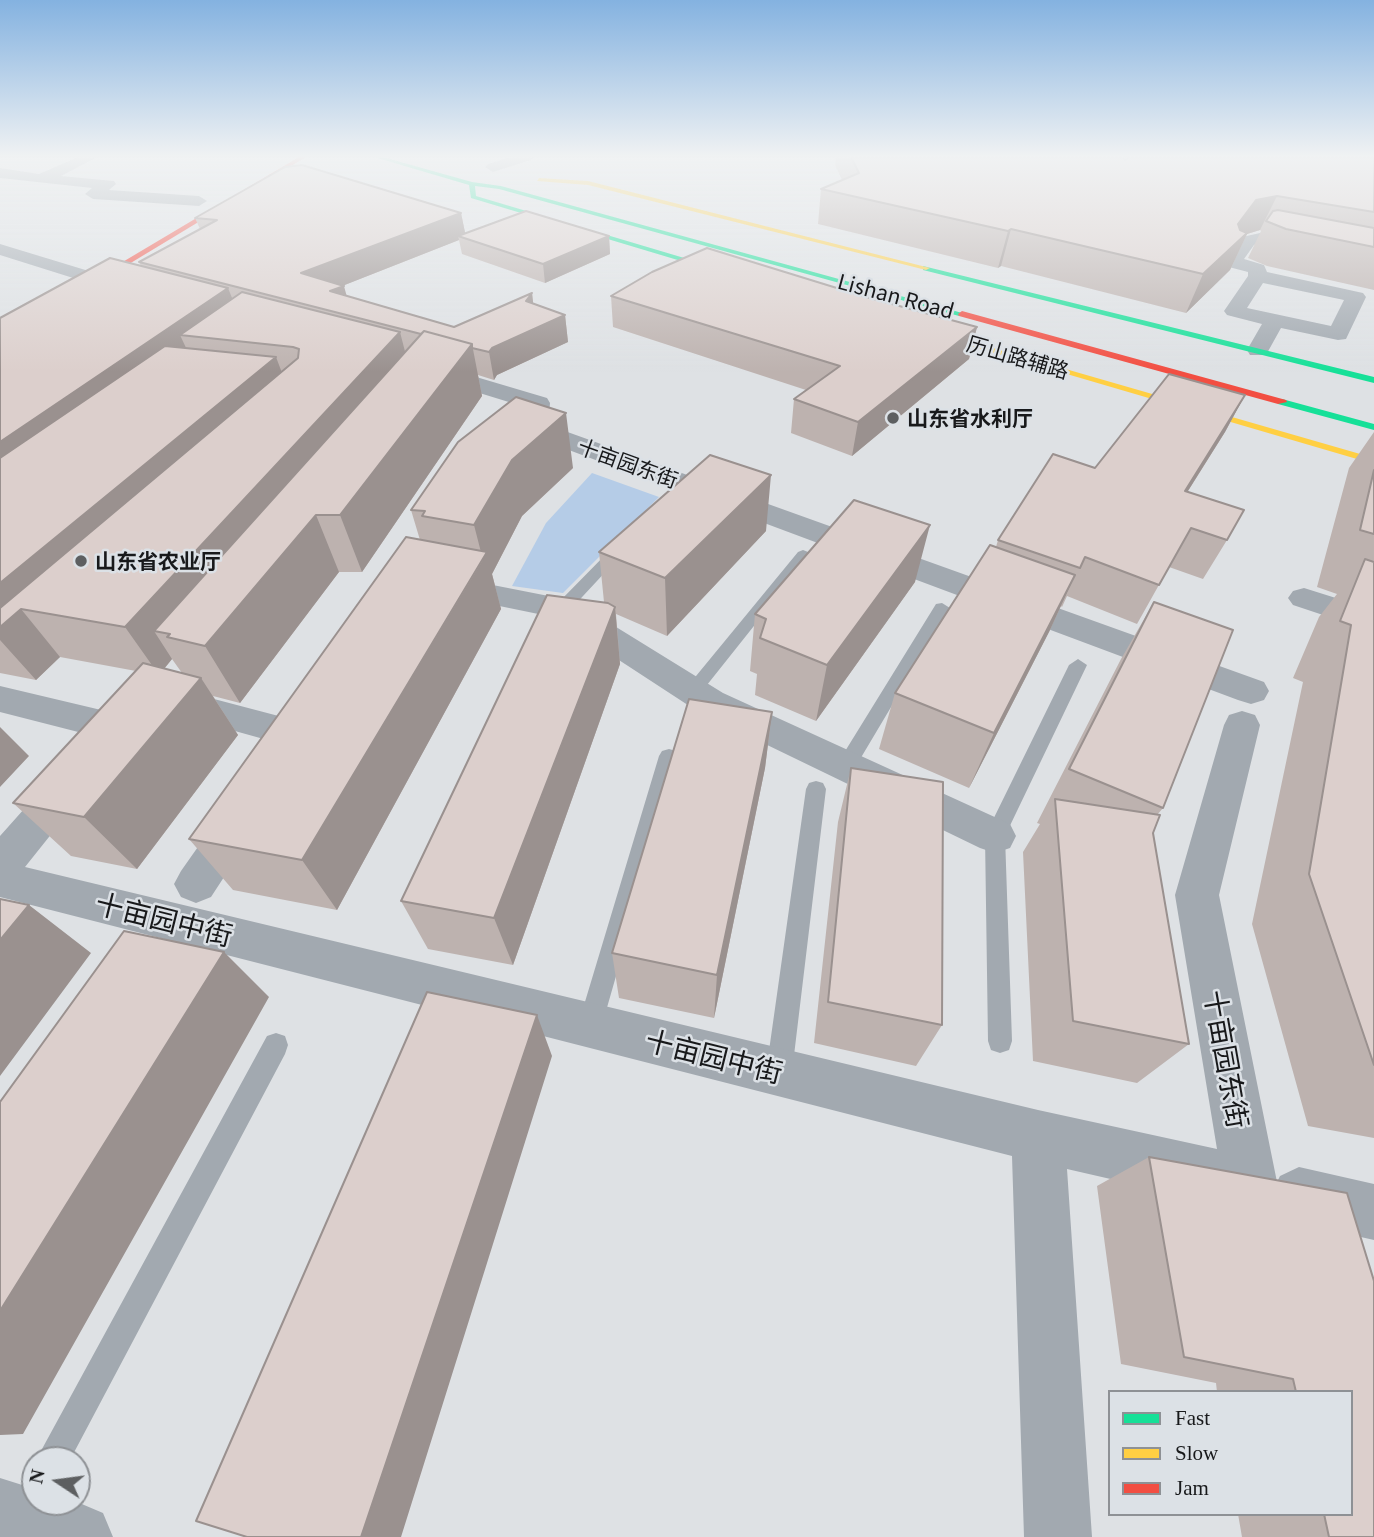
<!DOCTYPE html>
<html>
<head>
<meta charset="utf-8">
<style>
	body { margin:0 }
	#map { position:relative; width:1374px; height:1537px; overflow:hidden; background:#dee1e4; font-family:Georgia,serif }
	canvas { display:block }
	.legend { position:absolute; left:1108px; top:1390px; width:245px; height:126px; box-sizing:border-box; background:#dce1e6; border:2px solid #8e9195; margin:0; padding:9px 12px; list-style:none; font-size:21px; color:#18191b }
	.legend li { display:flex; align-items:center; gap:14px; height:35px }
	.legend b { width:35px; border:2px solid #8e9195 }
	.north { position:absolute; left:21px; top:1446px; width:70px; height:70px; box-sizing:border-box; background:#dce1e6; border:2px solid #8e9195; border-radius:50%; rotate:283deg; font-size:19px; font-weight:700; line-height:28px; text-align:center; color:#18191b }
	.north::after { content:''; display:block; margin:auto; width:24px; height:32px; background:#5d5f61; clip-path:polygon(50% 0,100% 100%,50% 72%,0 100%) }
</style>
</head>
<body>
<div id="map">
<canvas width="1374" height="1537"></canvas>
<ul class="legend">
<li><b style="height:9px;background:#16e098"></b>Fast</li>
<li><b style="height:9px;background:#ffcf43"></b>Slow</li>
<li><b style="height:9px;background:#f24e42"></b>Jam</li>
</ul>
<div class="north">N</div>
</div>
<script>
const g = document.querySelector('canvas').getContext('2d');
g.lineJoin = 'round';
function fillPath(path, color) { g.fillStyle = color; g.fill(path, 'evenodd'); }
const poly = rows => new Path2D(rows.map(r => 'M' + r).join(''));
function stroke(path, color, width, dash) { g.strokeStyle = color; g.lineWidth = width; g.lineCap = dash ? 'butt' : 'round'; g.setLineDash(dash || []); g.stroke(path); }
function write(font, color, halo, rows, align = 'center') {
  g.font = font + ' Georgia,"Noto Sans SC",serif'; g.lineWidth = 5; g.setLineDash([]); g.textBaseline = 'middle'; g.strokeStyle = halo; g.fillStyle = color; for (const [text, x, y, turn = 0] of rows) {
    g.save(); g.translate(x, y); g.rotate((+turn || 0) * Math.PI / 180); g.textAlign = isNaN(turn) ? turn : align; if (halo) g.strokeText(text, 0, 0); g.fillText(text, 0, 0); g.restore();
  }
}
const green = poly([
	[592,473,659,497,563,593,512,586,546,523]
]);
const lane = poly([
	[618,545,625,550,623,553,570,610,564,623,552,623,550,619,557,604,613,547,618,545],
	[803,550,808,552,811,555,808,558,699,695,687,695,684,691,687,687,798,552,803,550],
	[942,603,950,608,853,771,846,773,839,771,836,766,839,761,936,604,942,603],
	[1078,659,1087,665,1005,836,1012,1041,1009,1050,1000,1053,991,1050,988,1041,985,836,1069,665,1078,659],
	[669,749,676,751,679,756,602,1025,599,1033,590,1037,581,1033,578,1025,659,756,662,751,669,749],
	[816,781,823,783,826,789,792,1072,788,1081,779,1085,770,1081,766,1072,806,789,809,783,816,781],
	[276,1033,285,1036,288,1045,285,1054,70,1460,36,1460,267,1036,276,1033]
]);
const street = poly([
	[78,157,97,157,61,176,114,181,116,184,109,190,199,196,207,201,199,206,93,199,85,194,92,188,0,178,0,168,39,174,78,157],
	[511,157,533,157,531,160,493,172,485,167,488,164,511,157],
	[1260,233,1374,254,1374,266,1260,243,1254,245,1244,259,1264,265,1267,272,1363,293,1366,297,1346,339,1338,340,1281,328,1266,355,1250,355,1247,350,1262,324,1227,315,1224,311,1248,276,1248,272,1225,266,1223,262,1242,237,1260,233],
	[1263,283,1344,300,1331,326,1247,308,1263,283],
	[0,244,138,286,141,290,138,294,124,294,0,255,0,244],
	[429,363,547,398,550,403,548,425,1264,682,1269,691,1264,700,1251,704,1238,700,526,434,522,429,525,407,421,375,418,370,421,365,429,363],
	[447,576,574,601,723,693,1010,824,1016,836,1010,848,995,853,980,848,697,711,553,617,436,593,431,586,436,579,447,576],
	[1304,588,1374,610,1374,632,1293,605,1288,598,1293,591,1304,588],
	[0,686,118,714,131,718,136,728,25,867,1038,1110,1217,1149,1175,895,1224,725,1229,715,1242,711,1255,715,1260,725,1219,895,1277,1182,1280,1176,1299,1167,1374,1184,1374,1240,1299,1223,1280,1214,1272,1197,1269,1203,1250,1211,1067,1169,1092,1537,1024,1537,1012,1156,0,897,0,836,90,735,0,712,0,686],
	[176,689,309,724,315,734,309,744,296,748,163,711,158,702,163,693,176,689],
	[240,802,254,807,260,819,254,831,211,897,196,903,181,897,174,884,181,871,226,807,240,802],
	[0,1478,35,1489,35,1502,77,1502,103,1513,113,1537,0,1537,0,1478]
]);
const fast = poly([
	[374,157,383,157,472,182,501,186,966,314,959,316,499,189,475,186,476,196,738,274,731,276,471,198,469,185,374,157],
	[923,266,1374,377,1374,383,923,270,923,266],
	[1282,399,1374,424,1374,430,1278,404,1278,400,1282,399]
]);
const slow = poly([
	[539,178,588,181,930,268,926,270,588,185,537,181,539,178],
	[920,327,1374,458,1374,464,920,331,920,327]
]);
const jam = poly([
	[299,157,306,157,0,342,0,335,299,157],
	[962,311,1286,400,1287,402,1278,404,959,316,958,314,962,311]
]);
const wall = poly([
	[836,157,1123,157,1125,160,1374,157,1374,290,1267,266,1248,258,1261,231,1260,230,1247,234,1230,270,1186,313,1001,266,998,268,818,224,821,189,842,180,835,165],
	[461,213,465,233,609,236,610,254,545,283,462,254,459,240,342,286,346,296,454,327,532,293,533,303,565,315,568,342,497,375,494,380,478,375,482,396,362,572,339,572,240,703,213,696,238,735,137,869,71,856,13,803,136,671,60,657,36,680,0,673,0,318,141,266,139,262,200,229,195,218],
	[172,659,182,673,164,669],
	[611,296,866,297,977,327,969,359,852,456,791,433,794,399,806,390,613,327],
	[1245,395,1225,432,1188,491,1227,540,1203,579,1169,567,1137,624,1067,596,1062,607,1061,606,1049,632,969,788,879,749,895,693,996,547,998,540,1095,468],
	[1374,432,1374,1138,1308,1126,1252,924,1303,682,1293,678,1319,617,1337,594,1317,587,1349,468],
	[573,468,522,516,492,574,501,609,337,910,233,890,189,839,420,540,411,510],
	[766,531,667,636,616,614,620,664,513,965,428,949,401,901,604,602,599,552],
	[915,582,816,721,755,695,757,674,750,671,755,614],
	[1154,602,1163,808,1157,815,1153,833,1189,1044,1137,1083,1033,1061,1023,852,1040,824,1037,823,1121,659],
	[772,712,765,768,714,1018,619,998,612,953],
	[851,768,942,1025,916,1066,814,1043,838,822],
	[1149,1157,1374,1281,1374,1537,1242,1537,1238,1514,1351,1514,1351,1392,1217,1392,1216,1383,1121,1364,1097,1186]
]);
const shadedWall = poly([
	[1277,196,1260,230,1247,234,1230,270,1186,313,1203,274,1238,224,1256,200],
	[461,213,466,237,458,236,459,240,309,299,301,273],
	[1011,229,1001,266,998,268,1008,231],
	[609,236,610,254,545,283,543,264],
	[344,286,351,312,330,291],
	[228,288,245,330,180,335,195,367,0,514,0,442],
	[532,293,535,319,526,301],
	[565,315,568,342,497,375,494,380,489,352,492,348],
	[977,327,969,359,852,456,858,422],
	[400,332,411,375,154,631,172,659,159,675,125,627],
	[472,344,482,396,362,572,340,515],
	[276,357,293,402,21,609,60,657,36,680,0,640,0,583],
	[1245,395,1225,432,1164,529,1185,491],
	[566,413,573,468,522,516,492,574,501,609,337,910,302,860,483,560,474,525,512,460],
	[771,475,766,531,667,636,665,578],
	[316,515,339,572,240,703,205,646],
	[930,525,915,582,816,721,827,665],
	[1075,575,1049,632,969,788,994,733],
	[615,607,620,664,513,965,494,918],
	[201,678,238,735,137,869,84,817],
	[772,712,765,768,714,1018,717,975],
	[0,727,29,756,0,787],
	[29,905,91,953,0,1076,0,940],
	[224,952,269,997,23,1434,0,1435,0,1311],
	[537,1015,552,1056,401,1537,361,1537]
]);
const building = poly([
	[851,157,1123,157,1125,160,1129,157,1374,157,1374,212,1277,196,1256,200,1238,224,1240,230,1247,233,1203,274,1011,229,1008,231,821,189,859,173,851,157],
	[302,165,461,213,301,273,344,286,330,291,454,327,532,293,526,301,565,315,492,348,489,352,472,348,472,344,424,331,421,334,139,262,217,220,195,218,285,167,302,165],
	[1278,210,1374,228,1374,247,1286,229,1266,221,1273,211,1278,210],
	[526,211,609,236,543,264,458,236,526,211],
	[707,248,866,297,977,327,858,422,794,399,840,366,611,296,652,272,707,248],
	[110,258,228,288,0,442,0,318,110,258],
	[242,292,400,332,125,627,21,609,0,627,0,608,298,358,299,349,293,347,180,335,242,292],
	[424,331,472,344,340,515,316,515,205,646,167,637,170,634,154,631,424,331],
	[165,346,276,357,0,583,0,458,165,346],
	[1169,374,1245,395,1185,491,1244,510,1227,540,1191,528,1159,585,1085,557,1080,568,998,540,1053,454,1095,468,1169,374],
	[516,397,566,413,512,460,474,525,422,516,425,511,411,510,458,442,516,397],
	[710,455,771,475,665,578,599,552,710,455],
	[1374,470,1374,534,1360,530,1374,470],
	[854,500,930,525,827,665,760,638,766,619,755,614,854,500],
	[406,537,487,552,302,860,189,839,406,537],
	[990,545,1075,575,994,733,895,693,990,545],
	[1365,559,1374,562,1374,1065,1309,874,1351,625,1340,621,1365,559],
	[547,595,608,603,615,607,494,918,401,901,547,595],
	[1154,602,1233,630,1163,808,1069,769,1154,602],
	[143,663,201,678,84,817,13,803,143,663],
	[689,699,772,712,717,975,612,953,689,699],
	[851,768,943,782,942,1025,828,1002,851,768],
	[1055,799,1160,815,1153,833,1189,1044,1073,1021,1055,799],
	[0,899,29,905,0,940,0,899],
	[124,931,224,952,0,1311,0,1102,124,931],
	[427,992,537,1015,361,1537,247,1537,196,1521,427,992],
	[1149,1157,1347,1193,1374,1281,1374,1537,1329,1537,1324,1514,1351,1514,1351,1392,1296,1392,1293,1379,1184,1357,1149,1157]
]);
const markers = [
	[893,418,7,"#5d5f61"],
	[81,561,7,"#5d5f61"]
];
const farStreetnames = [
	["Lishan Road",896,296,15],
	["历山路辅路",1018,357,16],
	["十亩园东街",628,463,20]
];
const farPoinames = [
	["山东省水利厅",907,418],
	["山东省农业厅",95,561]
];
const nearStreetnames = [
	["十亩园中街",164,919,14],
	["十亩园中街",714,1056,14],
	["十亩园东街",1227,1059,80]
];
fillPath(green, '#b5cce7');
fillPath(lane, '#a2a9b0');
fillPath(street, '#a2a9b0');
fillPath(fast, '#16e098');
fillPath(slow, '#ffcf43');
fillPath(jam, '#f24e42');
fillPath(wall, '#bdb2af');
fillPath(shadedWall, '#9a918f');
fillPath(building, '#dccfcc');
stroke(building, '#9a918f', 2);
const sky = g.createLinearGradient(0, 0, 0, 372);
sky.addColorStop(0, '#84b2e0');
sky.addColorStop(0.42, '#f0f2f3');
sky.addColorStop(1, '#f0f2f300');
g.fillStyle = sky;
g.fillRect(0, 0, 1374, 372);
for (const [x, y, r, color] of markers) { const dot = new Path2D(); dot.arc(x, y, r, 0, 2 * Math.PI); g.fillStyle = color; g.fill(dot); stroke(dot, '#dce1e6', 2.5); }
write('21px', '#18191b', '#dce1e6', farStreetnames);
write('bold 21px', '#18191b', '#dce1e6', farPoinames, 'left');
write('28px', '#18191b', '#dce1e6', nearStreetnames);
</script>
</body>
</html>
